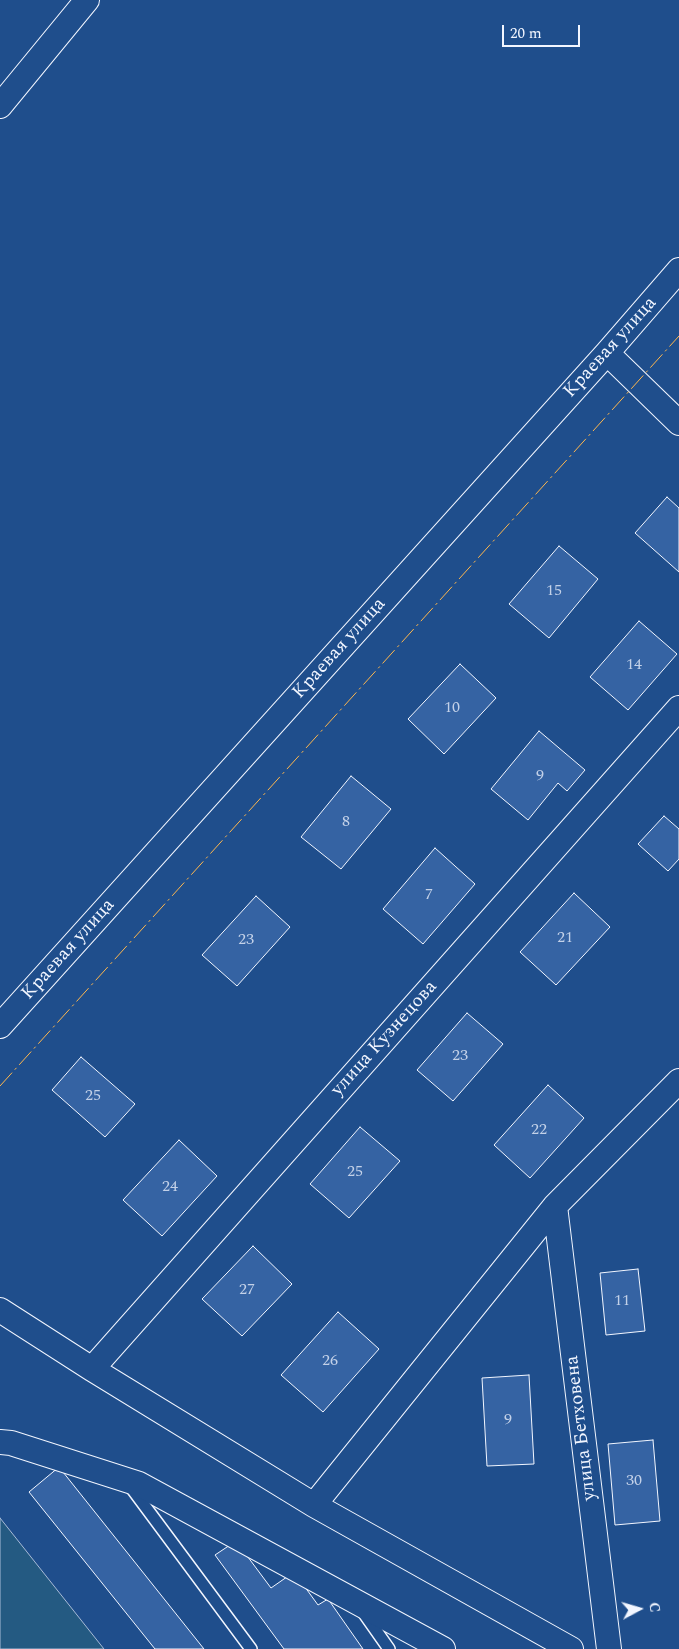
<!DOCTYPE html>
<html>
<head>
<meta charset="utf-8">
<style>
	body { margin:0 }
	#map { position:relative; width:679px; height:1649px; overflow:hidden; background:#1f4e8c; font-family:Spectral,serif }
	canvas { display:block }
	.north { position:absolute; left:614px; top:1584px; width:50px; height:50px; -webkit-text-stroke:4px #1f4e8c; paint-order:stroke; rotate:84deg; font-size:14px; font-weight:700; line-height:20px; text-align:center; color:#f2f6ff }
	.north::after { content:''; display:block; margin:auto; width:18px; height:22px; background:#f2f6ff; clip-path:polygon(50% 0,100% 100%,50% 72%,0 100%) }
	.scale { position:absolute; left:502px; top:25px; width:78px; height:22px; box-sizing:border-box; border:2px solid #f2f6ff; border-top:0; padding-left:6px; font-size:15px; line-height:18px; white-space:nowrap; color:#f2f6ff; -webkit-text-stroke:4px #1f4e8c; paint-order:stroke }
</style>
</head>
<body>
<div id="map">
<canvas width="679" height="1649"></canvas>
<div class="north">С</div>
<div class="scale">20 m</div>
</div>
<script>
const g = document.querySelector('canvas').getContext('2d');
g.lineJoin = 'round';
function fillPath(path, color) { g.fillStyle = color; g.fill(path, 'evenodd'); }
const poly = rows => new Path2D(rows.map(r => 'M' + r).join(''));
function stroke(path, color, width, dash) { g.strokeStyle = color; g.lineWidth = width; g.lineCap = dash ? 'butt' : 'round'; g.setLineDash(dash || []); g.stroke(path); }
function write(font, color, halo, rows, align = 'center') {
  g.font = font + ' Spectral,serif'; g.lineWidth = 4; g.setLineDash([]); g.textBaseline = 'middle'; g.strokeStyle = halo; g.fillStyle = color; for (const [text, x, y, turn = 0] of rows) {
    g.save(); g.translate(x, y); g.rotate((+turn || 0) * Math.PI / 180); g.textAlign = isNaN(turn) ? turn : align; if (halo) g.strokeText(text, 0, 0); g.fillText(text, 0, 0); g.restore();
  }
}
const green = poly([
	[0,1518,104,1649,0,1649,0,1518]
]);
const building = poly([
	[667,497,679,508,679,572,635,533,667,497],
	[559,546,598,579,549,638,509,604,559,546],
	[639,621,677,654,628,710,590,677,639,621],
	[460,664,496,698,444,754,408,719,460,664],
	[539,731,585,770,567,791,558,783,528,820,491,789,539,731],
	[351,776,391,809,341,869,301,837,351,776],
	[664,816,679,829,679,859,668,871,638,844,664,816],
	[435,848,475,884,423,944,383,909,435,848],
	[574,893,610,927,556,985,520,952,574,893],
	[256,896,290,927,237,986,202,955,256,896],
	[467,1013,503,1044,453,1101,417,1070,467,1013],
	[81,1057,135,1104,105,1137,52,1090,81,1057],
	[548,1085,584,1118,530,1178,494,1145,548,1085],
	[360,1127,400,1161,349,1218,310,1184,360,1127],
	[179,1140,217,1176,162,1236,123,1200,179,1140],
	[253,1246,292,1284,242,1336,202,1299,253,1246],
	[638,1269,645,1331,606,1335,600,1273,638,1269],
	[338,1312,379,1349,323,1412,281,1375,338,1312],
	[529,1375,534,1464,487,1466,482,1378,529,1375],
	[653,1440,660,1521,615,1525,608,1444,653,1440],
	[59,1467,204,1649,155,1649,29,1492,59,1467],
	[236,1541,271,1588,294,1572,318,1605,328,1599,363,1649,284,1649,215,1555,236,1541]
]);
const service = poly([
	[130,1486,251,1649],
	[363,1612,389,1649]
]);
const minor = poly([
	[0,106,87,0],
	[607,353,679,423],
	[0,1026,607,353,679,270],
	[555,1206,609,1649],
	[0,1310,92,1369,314,1505,571,1649],
	[92,1369,679,708],
	[0,1442,11,1443,139,1484,443,1649],
	[314,1505,555,1206,679,1081]
]);
const power = poly([
	[0,1086,679,336]
]);
const numberNames = [
	["15",554,592],
	["14",634,666],
	["10",452,709],
	["9",540,777],
	["8",346,823],
	["7",429,896],
	["21",565,939],
	["23",246,941],
	["23",460,1057],
	["25",93,1097],
	["22",539,1131],
	["25",355,1173],
	["24",170,1188],
	["27",247,1291],
	["11",622,1302],
	["26",330,1362],
	["9",508,1421],
	["30",634,1482]
];
const streetNames = [
	["Краевая улица",611,348,-48],
	["Краевая улица",340,649,-48],
	["Краевая улица",69,950,-48],
	["улица Кузнецова",385,1039,-48],
	["улица Бетховена",582,1428,-97]
];
fillPath(green, '#245a82');
stroke(green, '#a8bbd7', 1);
fillPath(building, '#3563a3');
stroke(building, '#f2f6ff', 1);
stroke(service, '#f2f6ff', 14);
stroke(minor, '#f2f6ff', 26);
stroke(service, '#1f4e8c', 11);
stroke(minor, '#1f4e8c', 24);
stroke(power, '#ffb74d', 1, [18, 4, 2.5, 4]);
write('16px', '#c3d1e8', null, numberNames);
write('19px', '#f2f6ff', '#1f4e8c', streetNames);
</script>
</body>
</html>
